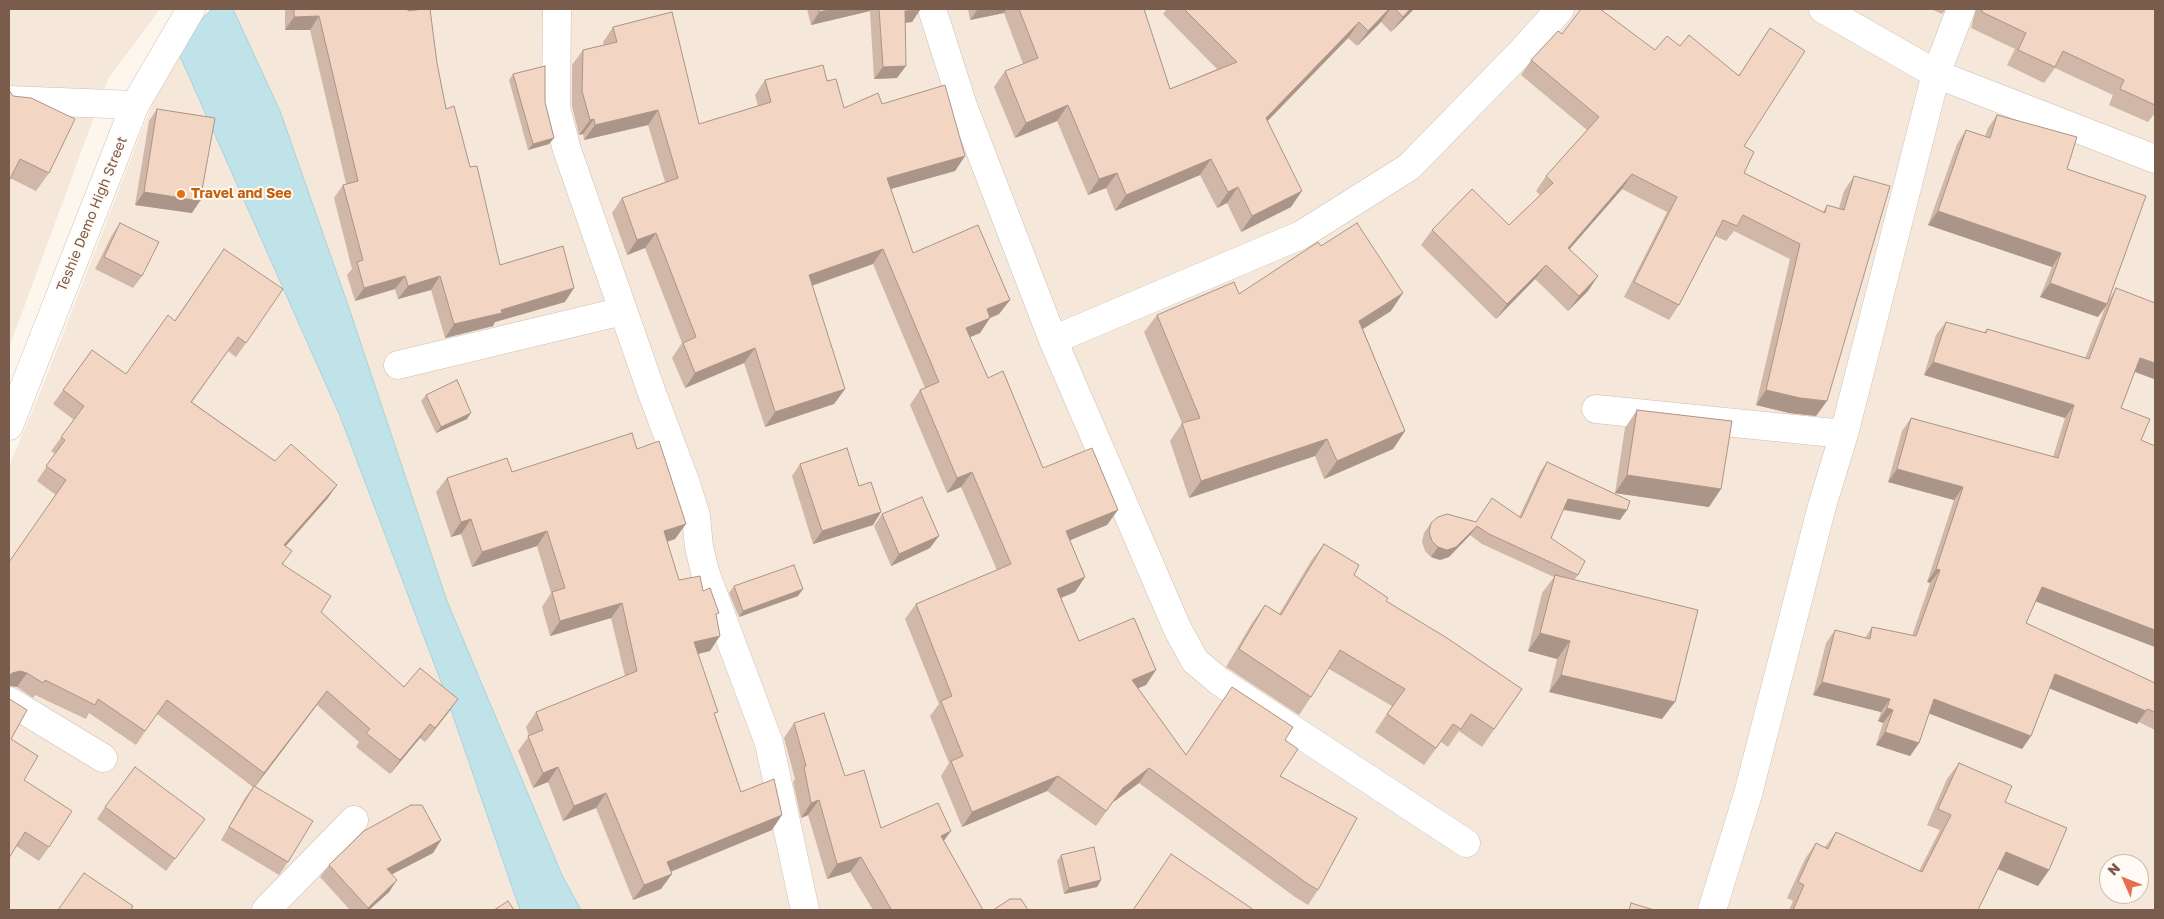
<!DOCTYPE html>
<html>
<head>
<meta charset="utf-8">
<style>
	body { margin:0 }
	#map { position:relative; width:2164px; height:919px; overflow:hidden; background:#fdf6ec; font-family:"Golos Text",sans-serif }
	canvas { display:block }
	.frame { position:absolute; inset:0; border:10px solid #7a5c4d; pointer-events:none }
	.north { position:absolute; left:2099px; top:854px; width:50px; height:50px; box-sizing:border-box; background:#fffaf3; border:1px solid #cabbb1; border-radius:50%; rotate:314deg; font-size:14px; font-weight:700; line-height:20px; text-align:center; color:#7a5c4d }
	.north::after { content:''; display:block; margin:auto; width:18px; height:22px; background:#e76f51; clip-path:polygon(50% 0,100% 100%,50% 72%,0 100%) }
</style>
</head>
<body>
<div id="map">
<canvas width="2164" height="919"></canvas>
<div class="frame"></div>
<div class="north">N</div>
</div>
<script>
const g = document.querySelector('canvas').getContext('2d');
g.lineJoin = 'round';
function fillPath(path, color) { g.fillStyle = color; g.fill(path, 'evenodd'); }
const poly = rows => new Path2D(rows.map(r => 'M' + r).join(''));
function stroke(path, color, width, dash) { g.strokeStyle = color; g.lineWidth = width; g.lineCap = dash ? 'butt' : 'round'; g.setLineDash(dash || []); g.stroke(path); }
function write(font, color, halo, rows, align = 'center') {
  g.font = font + ' "Golos Text",sans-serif'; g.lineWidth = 4; g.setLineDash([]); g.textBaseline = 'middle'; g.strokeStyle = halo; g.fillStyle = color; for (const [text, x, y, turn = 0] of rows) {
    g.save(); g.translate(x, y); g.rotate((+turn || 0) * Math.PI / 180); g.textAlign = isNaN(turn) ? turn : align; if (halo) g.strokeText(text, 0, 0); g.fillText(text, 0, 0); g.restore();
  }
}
const residential = poly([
	[9,9,158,9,158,12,108,79,9,348],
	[233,9,2155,9,2155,910,581,910,562,875,447,601,350,311,280,111],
	[2109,864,2139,864,2139,894,2109,894],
	[175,45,340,416,443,687,520,910,9,910,9,466,44,383]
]);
const water = poly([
	[212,9,233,9,280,111,350,311,447,601,562,875,581,910,520,910,443,687,340,416,175,45,212,9]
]);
const minor = poly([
	[557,9,556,108,567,150,652,393,686,484,696,516,699,547,705,572,769,743,805,910],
	[932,9,963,106,1053,340,1177,628,1195,661,1219,681,1466,843],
	[1823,9,1936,74,2155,159],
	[9,100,135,105],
	[1053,340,1301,235,1409,167,1523,50,1560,9],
	[398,365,623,311],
	[1596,409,1844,434],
	[9,426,135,105,191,9],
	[9,701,103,758],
	[266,910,354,820],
	[1712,910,1748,794,1822,506,1844,434,1936,74,1961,9]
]);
const wall = poly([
	[285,9,408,9,408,11,437,63,446,109,470,167,500,265,565,302,495,322,493,326,445,338,431,290,398,299,395,289,355,301,347,275,352,269,334,198,343,185,346,184,310,30,285,30],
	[807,9,920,9,912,22,905,23,897,78,874,79,870,11,811,25],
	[968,9,1144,9,1170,89,1217,69,1163,14,1167,9,1414,9,1391,32,1381,22,1357,46,1348,38,1267,121,1291,207,1241,232,1227,203,1217,208,1200,175,1115,211,1106,188,1088,195,1057,121,1015,138,994,87,1005,71,1023,64,1004,13,970,20],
	[1934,9,1946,9,1942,14,1933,10],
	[1976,9,2155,9,2155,113,2148,122,2109,105,2113,95,2055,68,2044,83,2007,65,2015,49,1971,28],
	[613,27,699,124,758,106,755,95,765,80,827,81,844,108,882,104,965,156,955,171,891,189,913,253,1010,300,999,314,990,318,980,333,970,337,988,378,1043,468,1107,525,1070,540,1085,577,1075,592,1061,598,1079,641,1146,685,1138,688,1186,755,1285,740,1280,776,1318,890,1308,905,1295,897,1139,783,1112,803,1096,826,1047,791,962,827,941,776,949,763,930,716,939,704,905,619,916,604,997,570,961,487,947,493,910,405,920,390,925,388,873,264,812,286,845,389,834,404,765,427,744,363,685,388,672,358,682,343,645,248,627,255,612,213,622,198,665,182,648,125,584,140,583,134,579,135,572,106,572,65,583,50,604,45,603,42],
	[1770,28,1744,146,1744,173,1823,212,1827,205,1839,208,1844,191,1854,176,1827,401,1816,416,1789,413,1756,405,1790,259,1734,231,1726,241,1715,236,1679,305,1669,320,1624,297,1667,212,1622,189,1570,249,1588,291,1568,311,1535,279,1496,319,1421,245,1432,230,1509,225,1540,195,1536,191,1546,176,1587,130,1521,75,1531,60,1562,34,1655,50,1680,46,1739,75],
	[513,74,545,102,554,138,549,144,528,150,509,80],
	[13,96,49,173,36,191,10,178],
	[157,109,192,213,135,205,149,121],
	[1997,115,2067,169,2110,298,2116,288,2154,379,2134,372,2121,408,2141,440,2155,647,2036,601,2026,623,2155,683,2155,730,2139,722,2137,724,2050,688,2031,736,2022,749,1929,713,1919,743,1910,756,1876,745,1883,723,1878,721,1881,712,1813,695,1826,643,1835,630,1865,638,1872,627,1912,636,1930,583,1927,582,1954,500,1888,482,1902,431,1911,418,2053,457,2065,418,1924,375,1936,335,1946,322,1984,333,1987,329,2085,358,2105,308,2098,317,2040,297,2052,267,1928,225,1957,144,1966,130,1985,136,1988,128],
	[120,223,142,276,133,288,95,269,112,235],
	[1321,246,1391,311,1363,329,1405,431,1393,449,1324,479,1315,456,1189,498,1170,441,1182,423,1144,332,1157,315,1239,294],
	[224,249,246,343,236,357,228,351,192,402,275,461,337,485,327,499,286,546,283,565,321,612,404,687,458,699,448,713,425,742,420,738,390,774,356,747,359,742,317,705,255,787,288,862,279,875,221,840,245,798,253,787,157,714,136,745,89,713,86,719,35,695,33,698,17,687,10,685,56,495,37,481,55,454,51,451,74,420,53,404,92,350,126,374,175,320],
	[426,395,467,419,436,433,421,401],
	[1637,410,1709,507,1615,493,1625,428],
	[637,449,675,539,667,542,679,580,703,591,717,617,710,651,698,654,715,717,741,792,772,830,671,872,661,889,633,900,596,808,563,821,548,782,533,788,518,751,529,736,526,727,536,712,625,676,611,618,550,636,542,607,551,593,537,546,472,567,461,534,451,537,436,492,447,478,512,472],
	[1547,462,1620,520,1563,510,1551,538,1578,575,1574,580,1662,719,1549,692,1557,659,1528,651,1542,593,1554,577,1482,544,1470,535,1449,557,1440,560,1431,557,1425,551,1422,542,1424,533,1431,523,1476,522,1519,517,1540,472],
	[800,464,859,486,881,512,873,525,813,544,792,476],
	[882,514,930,548,891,566,874,526],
	[1324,544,1354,575,1386,601,1522,689,1482,747,1459,731,1448,747,1441,742,1424,765,1375,732,1392,706,1329,669,1311,697,1299,715,1226,667,1252,623,1265,605,1279,614,1311,561],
	[734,586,798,596,739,617,729,593],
	[794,723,845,776,881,828,944,841,983,910,873,910,850,872,827,879,808,815,801,818,793,782,795,779,784,738],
	[11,739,24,780,49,847,39,861,16,846],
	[1959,763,2005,802,2049,870,2038,886,1998,869,1978,910,1789,910,1793,901,1787,898,1805,859,1816,843,1825,847,1836,832,1919,871,1940,830,1927,825,1947,779],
	[105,807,196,831,166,871,97,819],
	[441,840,433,853,392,874,389,892,369,910,350,910,320,877,329,865],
	[1061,855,1101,880,1097,887,1064,894,1057,861]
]);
const shadedWall = poly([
	[834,9,871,9,870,11,811,25,819,12],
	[978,9,1007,9,1004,13,970,20],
	[1389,9,1390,9,1381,22,1357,46,1368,31],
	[1410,9,1414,9,1391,32,1403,17],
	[920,10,912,22,896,23,905,11],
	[319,16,310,30,285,30,294,17],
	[1359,22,1348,38,1255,134,1266,118],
	[906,66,897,78,874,79,883,67],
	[1068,105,1057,121,1015,138,1026,123],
	[658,110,648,125,584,140,595,125],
	[594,119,583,134,579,135,590,120],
	[554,138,549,144,528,150,533,144],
	[965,156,955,171,876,193,887,178],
	[1211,159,1200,175,1115,211,1126,195],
	[1117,173,1106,188,1088,195,1099,179],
	[1632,174,1622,189,1558,262,1568,248],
	[1238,187,1227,203,1217,208,1228,192],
	[1302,191,1291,207,1241,232,1252,216],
	[144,192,200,201,192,213,135,205],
	[1938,211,2061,253,2052,267,1928,225],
	[656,233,645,248,627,255,637,240],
	[883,249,873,264,799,290,809,275],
	[1546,265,1535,279,1496,319,1507,304],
	[405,276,395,289,355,301,364,288],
	[440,276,431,290,398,299,408,286],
	[1598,276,1588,291,1568,311,1579,296],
	[2050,283,2107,304,2098,317,2040,297],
	[574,288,565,302,495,322,493,326,445,338,454,324],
	[1403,293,1391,311,1347,339,1359,321],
	[1010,300,999,314,990,318,980,333,956,343,966,328,987,309],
	[755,348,744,363,685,388,695,373],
	[2140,358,2155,363,2155,377,2154,379,2131,370],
	[1933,362,2074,405,2065,418,1924,375],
	[845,389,834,404,765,427,775,412],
	[1766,390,1827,401,1816,416,1789,413,1756,405],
	[471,413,467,419,436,433,441,427],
	[1405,431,1393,449,1324,479,1337,461],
	[1327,439,1315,456,1189,498,1201,481],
	[1897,469,1963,487,1954,500,1888,482],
	[972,472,961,487,947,493,957,478],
	[1627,475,1721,489,1709,507,1615,493],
	[337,485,327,499,274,559,284,545],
	[1568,499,1627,510,1620,520,1561,509],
	[1118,510,1107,525,1056,546,1066,531],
	[881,512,873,525,813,544,822,531],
	[471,519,461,534,451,537,461,522],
	[686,524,675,539,654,546,664,531],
	[1477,526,1470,535,1449,557,1440,560,1431,557,1438,547],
	[547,531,537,546,472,567,482,552],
	[939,536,930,548,891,566,899,554],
	[1936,569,1940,570,1930,583,1927,582],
	[1085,577,1075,592,1046,604,1057,589],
	[2042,587,2155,630,2155,647,2032,600],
	[803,589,798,596,739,617,743,611],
	[622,603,611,618,550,636,560,621],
	[1540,633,1570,641,1557,659,1528,651],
	[720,636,710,651,684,657,694,642],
	[1156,670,1146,685,1122,695,1132,680],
	[20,671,27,673,17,687,9,686,9,676,12,673],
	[2055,674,2146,711,2137,724,2046,687],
	[1561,675,1675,702,1662,719,1549,692],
	[1822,682,1890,699,1881,712,1813,695],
	[327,691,317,705,254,788,264,773],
	[458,699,448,713,425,742,435,728],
	[1934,699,2031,736,2022,749,1925,712],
	[1887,708,1893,710,1883,723,1878,721],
	[430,724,420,738,390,774,400,760],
	[1885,732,1919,743,1910,756,1876,745],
	[558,767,548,782,533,788,543,773],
	[1149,768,1139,783,1112,803,1096,826,1123,788],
	[1058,776,1047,791,962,827,972,812],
	[606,793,596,808,563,821,574,806],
	[819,800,808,815,801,818,811,803],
	[782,815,772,830,657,877,667,862],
	[951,831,940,846,941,836],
	[441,840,433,853,379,881,387,869],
	[2006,852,2049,870,2038,886,1995,868],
	[861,857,850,872,827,879,837,864],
	[672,874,661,889,633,900,644,885],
	[397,880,389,892,369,910,366,910,368,908],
	[1101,880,1097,887,1064,894,1069,888]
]);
const building = poly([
	[294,9,408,9,408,11,423,9,430,9,437,63,446,109,454,106,470,167,477,166,500,265,563,246,574,288,501,310,502,313,454,324,440,276,408,286,405,276,364,288,357,262,363,260,343,185,358,181,319,16,294,17,294,9],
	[819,9,834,9,819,12,819,9],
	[879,9,920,9,920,10,905,11,906,66,883,67,879,9],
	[1019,9,1144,9,1170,89,1237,62,1184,9,1389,9,1368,31,1359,22,1266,118,1302,191,1252,216,1238,187,1228,192,1211,159,1126,195,1117,173,1099,179,1068,105,1026,123,1005,71,1038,58,1019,9],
	[1395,9,1410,9,1403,17,1395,9],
	[1581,9,1600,9,1655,50,1667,36,1680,46,1689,35,1739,76,1770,28,1805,51,1744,146,1754,152,1744,173,1825,213,1827,205,1844,210,1854,176,1890,186,1827,401,1800,398,1766,390,1800,244,1743,215,1737,226,1723,220,1679,305,1634,282,1677,197,1632,174,1568,248,1598,276,1579,296,1546,265,1507,304,1432,230,1472,189,1509,225,1553,183,1546,176,1599,117,1531,60,1558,31,1562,34,1581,9],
	[1982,9,2155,9,2155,105,2120,89,2124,80,2063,51,2055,67,2018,50,2026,33,1982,12,1982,9],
	[672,12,699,124,771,102,765,80,823,65,827,81,836,79,844,108,878,93,882,104,945,85,965,156,887,178,913,253,978,225,1010,300,987,309,990,318,966,328,988,378,1003,371,1043,468,1092,448,1118,510,1066,531,1085,577,1057,589,1079,641,1134,618,1156,670,1132,680,1186,755,1232,687,1293,727,1285,740,1298,749,1280,776,1357,818,1318,890,1305,882,1149,768,1123,788,1106,811,1058,776,972,812,951,761,963,756,941,701,952,696,916,604,1011,564,972,472,957,478,920,390,939,382,883,249,809,275,845,389,775,412,755,348,695,373,683,343,696,337,656,233,637,240,622,198,678,178,658,110,595,125,594,119,590,120,582,91,583,50,617,42,613,27,672,12],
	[545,66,545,102,554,138,533,144,513,74,545,66],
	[9,90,13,96,31,98,75,119,49,173,20,159,9,181,9,90],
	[157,109,215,118,200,201,144,192,157,109],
	[1997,115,2077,137,2067,169,2146,196,2107,304,2050,283,2061,253,1938,211,1966,130,1990,138,1997,115],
	[120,223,159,242,142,276,104,257,120,223],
	[1357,223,1403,293,1359,321,1405,431,1337,461,1327,439,1201,481,1182,423,1200,418,1157,315,1234,282,1239,294,1318,242,1321,246,1357,223],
	[224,249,283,289,246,343,238,337,191,402,275,461,291,444,337,485,284,545,292,551,282,564,331,596,321,612,404,687,420,668,458,699,435,728,430,724,400,760,366,733,370,729,327,691,264,773,167,700,145,731,98,699,95,705,45,680,43,683,27,673,20,671,12,673,9,676,9,562,66,480,46,466,65,440,61,437,84,406,63,390,92,350,126,374,168,315,175,321,224,249],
	[2116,288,2155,303,2155,363,2140,358,2121,408,2150,419,2141,440,2155,446,2155,630,2042,587,2026,623,2155,683,2155,712,2147,709,2146,711,2055,674,2031,736,1934,699,1919,743,1885,732,1893,710,1887,708,1890,699,1822,682,1835,630,1870,639,1872,627,1916,636,1940,570,1936,569,1963,487,1897,469,1911,418,2058,458,2074,405,1933,362,1946,322,1986,333,1987,329,2089,359,2116,288],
	[457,380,471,413,441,427,426,395,457,380],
	[1637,410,1732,421,1721,489,1627,475,1637,410],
	[632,433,637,449,659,441,686,524,664,531,679,580,700,576,703,591,710,588,719,613,716,614,720,636,694,642,718,712,714,713,741,792,774,779,782,815,667,862,672,874,644,885,606,793,574,806,558,767,543,773,528,736,543,730,536,712,637,671,622,603,560,621,552,592,565,588,547,531,482,552,471,519,461,522,447,478,507,458,512,472,632,433],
	[847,448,859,486,871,482,881,512,822,531,800,464,847,448],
	[1547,462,1630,501,1627,510,1568,499,1551,538,1585,561,1578,575,1489,534,1477,526,1456,547,1447,550,1438,547,1432,541,1429,532,1431,523,1438,517,1447,514,1476,522,1492,498,1521,518,1547,462],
	[922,497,939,536,899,554,882,514,922,497],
	[1324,544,1359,565,1354,575,1388,598,1386,601,1447,638,1522,689,1494,729,1471,714,1461,729,1453,724,1436,748,1387,714,1405,689,1340,650,1311,697,1239,649,1265,605,1281,615,1324,544],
	[794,565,803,589,743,611,734,586,794,565],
	[1555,575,1698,610,1675,702,1561,675,1570,641,1540,633,1555,575],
	[9,698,11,700,27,710,11,739,38,756,24,780,72,811,49,847,25,832,9,858,9,698],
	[824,713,845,776,864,770,881,828,938,803,951,831,941,836,983,910,890,910,891,909,861,857,837,864,819,800,811,803,804,767,806,766,794,723,824,713],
	[1959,763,2012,786,2005,802,2067,828,2049,870,2006,852,1978,910,1793,910,1804,885,1798,882,1816,843,1828,849,1836,832,1922,872,1951,815,1938,809,1959,763],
	[135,767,205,819,175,859,105,807,135,767],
	[254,786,313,821,288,862,229,827,254,786],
	[411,805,422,805,441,840,387,869,397,880,368,908,329,865,364,831,411,805],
	[1094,847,1101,880,1069,888,1061,855,1094,847],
	[1171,854,1254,910,1133,910,1171,854],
	[84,873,133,906,131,910,58,910,84,873],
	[1010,899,1021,899,1028,910,993,910,1010,899],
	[508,901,514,910,494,910,508,901],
	[1631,903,1654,910,1629,910,1631,903]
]);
const markers = [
	[181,194,5,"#e8710a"]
];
const foodNames = [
	["Travel and See",191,194]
];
const streetNames = [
	["Teshie Demo High Street",92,214,-68]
];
fillPath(residential, '#f5e8da');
fillPath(water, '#bfe3e8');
stroke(water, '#a5d3da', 1);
stroke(minor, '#d1beb0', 29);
stroke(minor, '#fff', 28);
fillPath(wall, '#d1b7a8');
fillPath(shadedWall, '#aa9588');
fillPath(building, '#f3d5c3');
stroke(building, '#aa9588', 1);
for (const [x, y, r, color] of markers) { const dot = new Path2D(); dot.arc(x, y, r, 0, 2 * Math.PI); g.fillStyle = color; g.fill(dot); stroke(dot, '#fffaf3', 2); }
write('bold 14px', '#c56008', '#fffaf3', foodNames, 'left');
write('14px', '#7a5c4d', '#fffaf3', streetNames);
</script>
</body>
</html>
